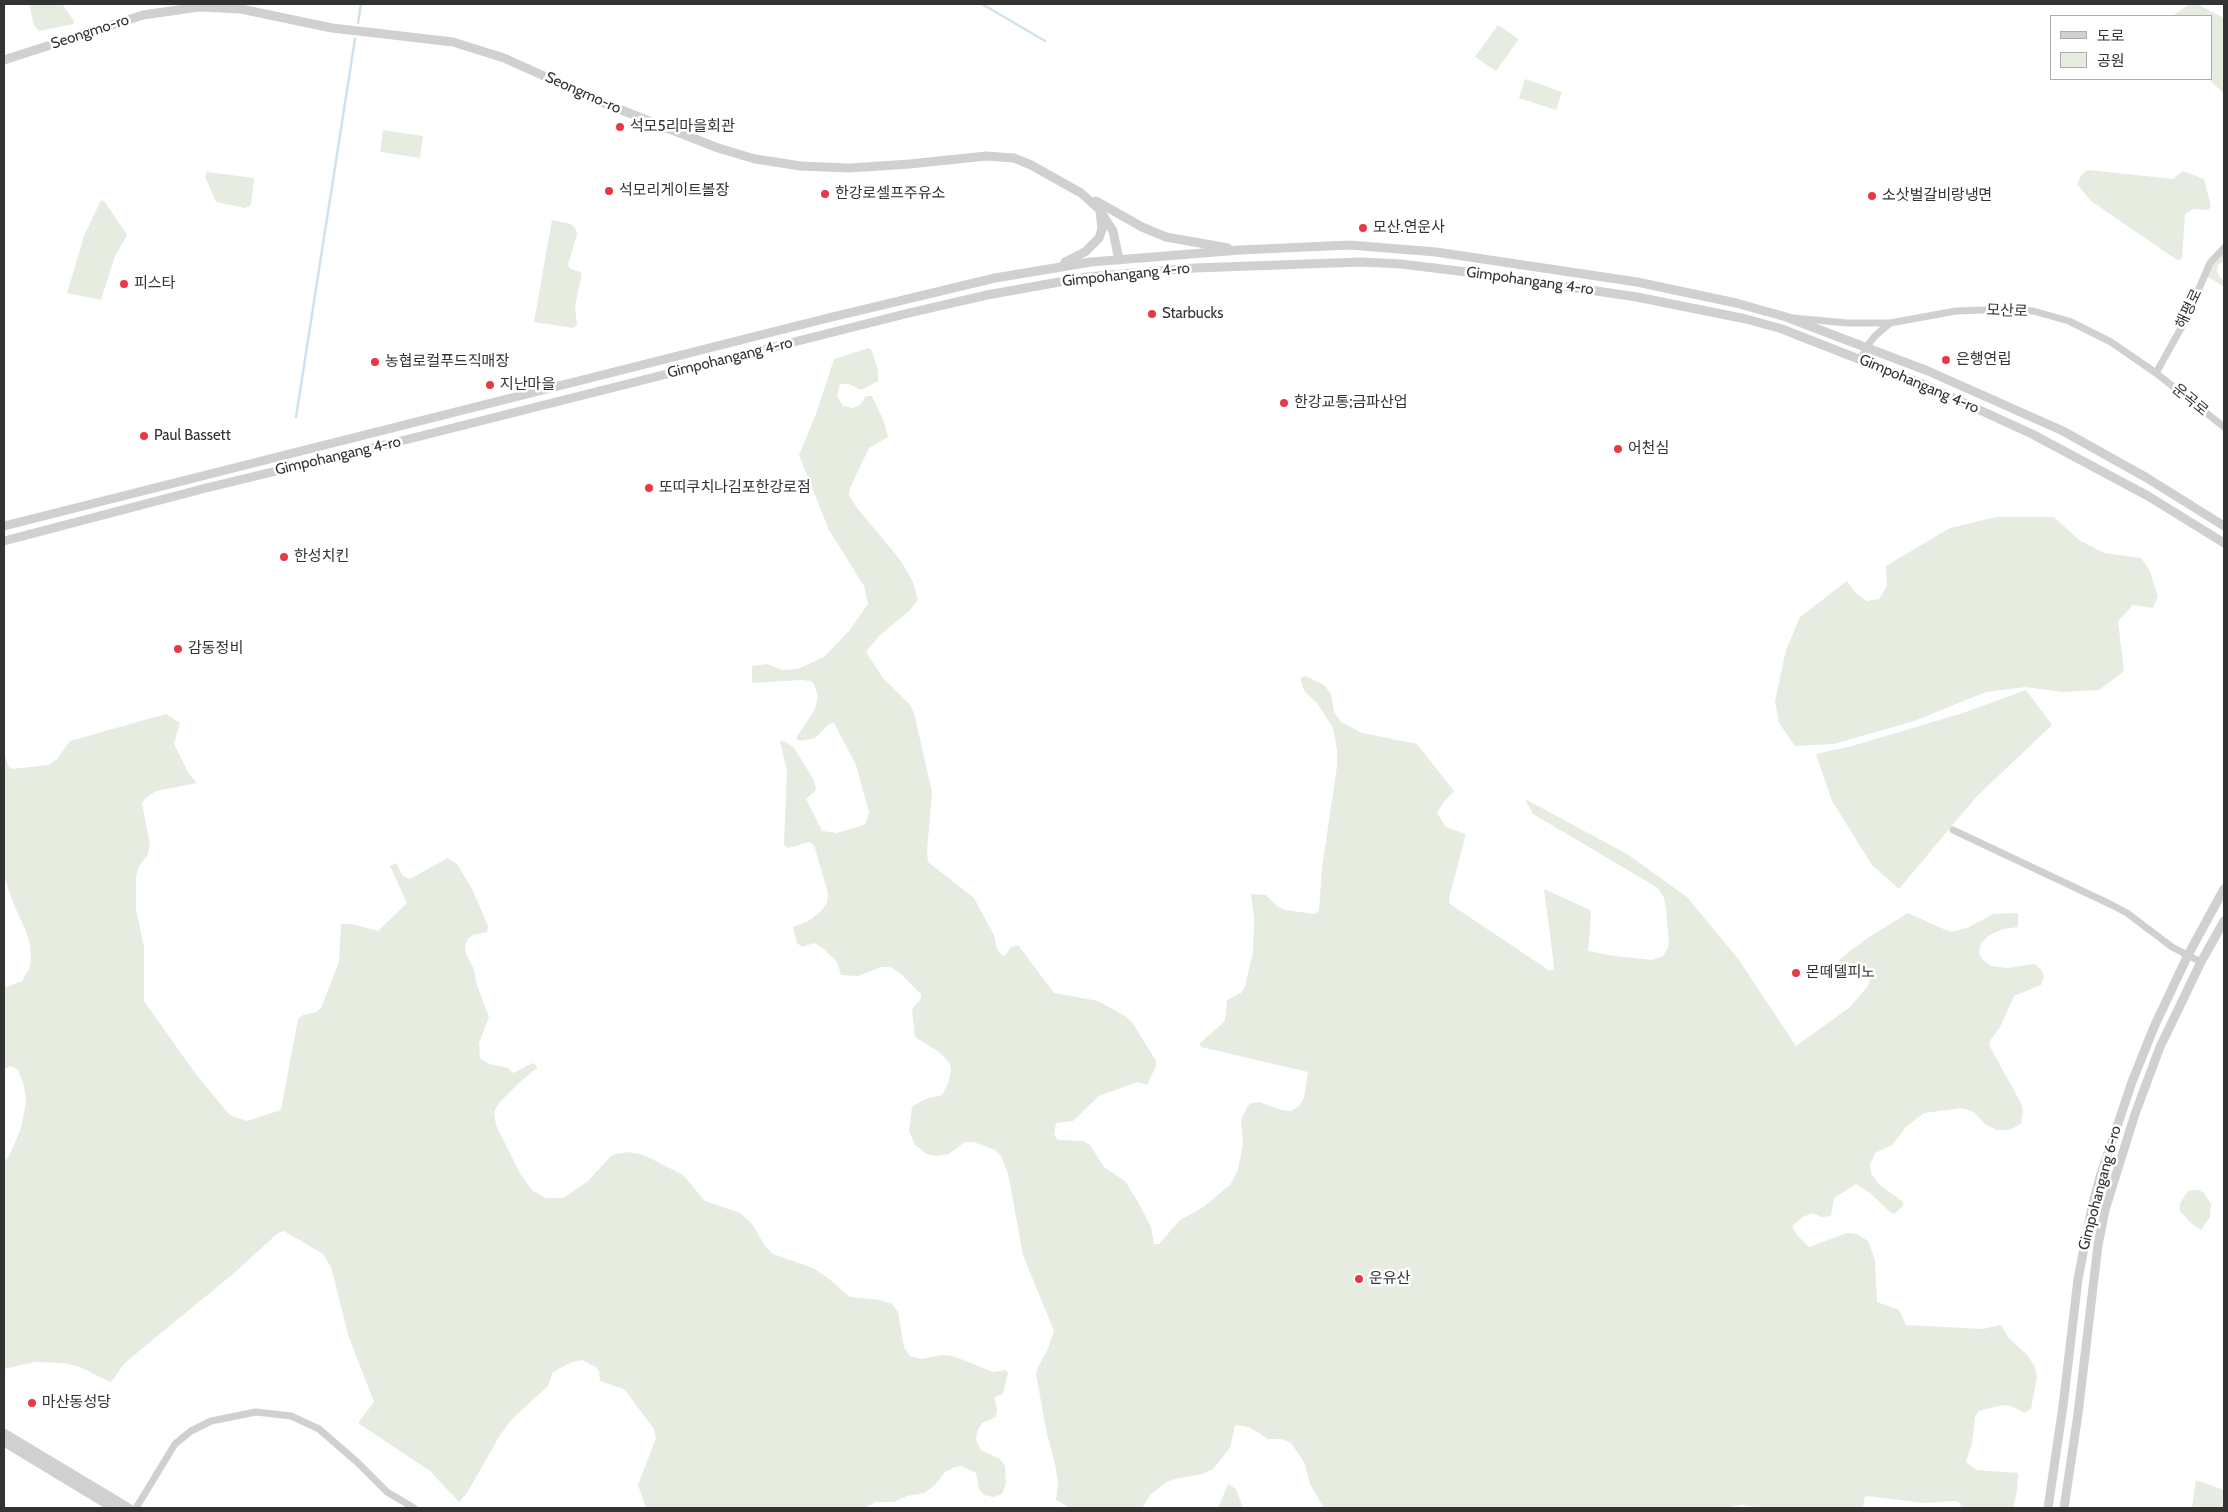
<!DOCTYPE html>
<html>
<head>
<meta charset="utf-8">
<style>
	body { margin:0 }
	#map { position:relative; width:2228px; height:1512px; overflow:hidden; background:#fff; font-family:Cabin,"Noto Sans KR",sans-serif }
	canvas { display:block }
	.frame { position:absolute; inset:0; border:5px solid #333; pointer-events:none }
	.legend { position:absolute; left:2050px; top:15px; width:162px; height:65px; box-sizing:border-box; background:#fff; border:1px solid #adadad; margin:0; padding:6px 9px; list-style:none; font-size:15px; color:#333 }
	.legend li { display:flex; align-items:center; gap:10px; height:25px }
	.legend b { width:25px; border:1px solid #adadad }
</style>
</head>
<body>
<div id="map">
<canvas width="2228" height="1512"></canvas>
<div class="frame"></div>
<ul class="legend">
<li><b style="height:6px;background:#d0d0d0"></b>도로</li>
<li><b style="height:14px;background:#e6ecdf"></b>공원</li>
</ul>
</div>
<script>
const g = document.querySelector('canvas').getContext('2d');
g.lineJoin = 'round';
function fillPath(path, color) { g.fillStyle = color; g.fill(path, 'evenodd'); }
const poly = rows => new Path2D(rows.map(r => 'M' + r).join(''));
function stroke(path, color, width, dash) { g.strokeStyle = color; g.lineWidth = width; g.lineCap = dash ? 'butt' : 'round'; g.setLineDash(dash || []); g.stroke(path); }
function write(font, color, halo, rows, align = 'center') {
  g.font = font + ' Cabin,"Noto Sans KR",sans-serif'; g.lineWidth = 5; g.setLineDash([]); g.textBaseline = 'middle'; g.strokeStyle = halo; g.fillStyle = color; for (const [text, x, y, turn = 0] of rows) {
    g.save(); g.translate(x, y); g.rotate((+turn || 0) * Math.PI / 180); g.textAlign = isNaN(turn) ? turn : align; if (halo) g.strokeText(text, 0, 0); g.fillText(text, 0, 0); g.restore();
  }
}
const green = poly([
	[29,4,62,4,74,21,73,24,39,31,34,25],
	[2197,4,2224,18,2224,94,2209,79,2212,79,2212,16,2172,16,2189,5],
	[1498,25,1519,39,1496,71,1475,57],
	[1525,79,1562,92,1556,110,1519,98],
	[383,130,423,136,420,158,380,152],
	[2088,170,2173,179,2183,171,2204,179,2211,206,2208,210,2193,209,2185,214,2182,259,2177,260,2091,201,2077,184,2082,174],
	[207,172,254,178,251,205,245,208,216,202,205,177],
	[101,200,105,202,127,235,115,256,101,300,67,293,84,236],
	[552,220,571,224,576,229,577,235,568,264,569,268,582,273,575,306,577,325,573,328,534,322],
	[2224,251,2224,261,2218,265,2217,270,2219,276,2224,281,2224,287,2207,276,2213,263],
	[869,348,872,351,878,370,878,381,861,390,849,384,840,384,837,396,843,406,852,408,860,405,866,396,872,396,884,422,888,437,869,448,850,488,849,495,857,508,901,561,913,582,918,600,910,610,879,636,866,652,883,678,910,705,914,713,932,792,927,851,928,862,974,898,994,935,997,949,1002,955,1005,956,1011,947,1018,945,1054,993,1098,1001,1125,1016,1132,1022,1156,1061,1156,1066,1147,1085,1137,1082,1099,1096,1073,1121,1056,1123,1054,1135,1058,1140,1083,1141,1090,1145,1104,1167,1125,1181,1138,1202,1151,1227,1154,1244,1159,1244,1180,1220,1202,1208,1230,1185,1238,1170,1243,1144,1241,1120,1247,1107,1251,1103,1259,1102,1281,1110,1291,1111,1299,1106,1304,1098,1308,1072,1201,1047,1199,1044,1225,1021,1227,1000,1241,993,1245,986,1253,953,1254,918,1251,894,1266,895,1277,906,1285,910,1315,914,1319,911,1322,868,1337,766,1337,750,1333,728,1317,703,1305,692,1301,682,1301,677,1306,676,1324,685,1331,694,1334,712,1341,722,1362,733,1417,744,1454,791,1443,803,1437,813,1446,827,1465,834,1465,837,1449,899,1450,904,1550,971,1554,969,1553,958,1544,889,1590,910,1591,916,1588,951,1614,956,1652,960,1663,956,1669,946,1666,909,1664,898,1658,888,1533,814,1525,799,1627,854,1687,897,1739,960,1796,1046,1850,1007,1868,986,1870,979,1868,974,1850,973,1842,976,1836,974,1835,971,1841,958,1869,937,1908,913,1950,932,1967,928,1993,914,2018,913,2018,927,2003,929,1988,936,1981,944,1979,953,1983,960,1991,966,2007,968,2035,964,2042,971,2044,977,2041,985,2014,996,2000,1027,1989,1042,1990,1047,2021,1103,2023,1110,2021,1124,2009,1130,1997,1130,1986,1125,1974,1112,1962,1108,1924,1113,1906,1127,1892,1145,1875,1153,1870,1165,1871,1173,1880,1185,1903,1202,1903,1206,1894,1214,1890,1212,1869,1192,1856,1184,1834,1198,1831,1216,1822,1217,1812,1213,1803,1217,1792,1226,1797,1235,1809,1247,1847,1233,1857,1234,1868,1241,1875,1260,1877,1302,1899,1310,1906,1325,1983,1329,2001,1325,2008,1337,2028,1356,2035,1367,2037,1377,2031,1409,2025,1413,2011,1406,2002,1405,1979,1411,1975,1417,1972,1443,1966,1462,1976,1470,2018,1473,2017,1492,2013,1508,1961,1508,1960,1503,1956,1501,1925,1503,1865,1496,1863,1508,1763,1508,1742,1505,1723,1508,1324,1508,1310,1484,1304,1462,1291,1443,1281,1439,1268,1439,1249,1427,1235,1425,1230,1448,1213,1469,1202,1474,1175,1479,1166,1482,1150,1495,1142,1508,1070,1508,1056,1500,1058,1482,1055,1464,1047,1434,1036,1374,1038,1367,1047,1351,1054,1331,1023,1255,1008,1173,1001,1156,995,1150,974,1142,965,1142,949,1154,937,1156,927,1154,915,1145,909,1131,912,1107,925,1099,942,1095,948,1084,951,1070,950,1064,939,1052,915,1037,912,1009,921,999,921,994,900,973,890,967,882,967,858,976,841,975,837,962,824,949,814,943,802,947,797,943,793,927,810,920,821,911,827,903,828,893,814,845,809,842,788,848,784,845,787,771,780,741,786,742,794,748,814,780,816,790,806,799,822,831,836,833,861,826,866,823,869,812,856,765,834,723,829,724,815,738,800,741,796,738,815,709,818,696,814,684,811,681,801,680,752,683,752,666,767,664,782,670,798,669,824,657,849,631,868,604,864,586,829,530,799,455,816,414,834,359],
	[1996,517,2054,517,2079,540,2104,553,2141,558,2150,571,2158,597,2153,608,2133,605,2118,621,2124,671,2099,690,2062,692,2026,687,1986,692,1914,721,1834,744,1795,746,1779,723,1775,701,1786,650,1800,617,1847,581,1855,592,1867,601,1879,599,1887,586,1886,566,1950,528],
	[2026,690,2052,725,1976,797,1899,889,1872,865,1832,801,1816,754,1852,746,1960,714],
	[166,714,180,723,174,744,189,774,197,783,156,791,146,798,142,803,150,845,148,854,139,866,136,877,136,909,144,947,144,1001,195,1073,227,1112,232,1116,247,1121,281,1110,298,1019,303,1015,317,1012,321,1008,339,962,341,924,352,924,378,931,407,903,390,866,396,863,403,876,410,879,448,858,457,864,472,889,488,926,487,932,473,935,468,939,465,945,466,954,474,969,476,982,489,1017,479,1043,480,1058,489,1064,508,1068,513,1073,533,1063,537,1066,537,1068,521,1081,499,1103,494,1112,496,1125,521,1175,533,1191,546,1198,563,1198,588,1181,612,1155,627,1152,644,1155,683,1175,705,1201,740,1213,752,1224,765,1246,773,1254,813,1268,828,1278,850,1297,880,1300,892,1304,898,1312,904,1347,910,1356,921,1359,942,1355,953,1356,993,1372,1006,1370,1008,1373,1003,1394,994,1397,997,1409,996,1417,982,1423,977,1432,976,1440,981,1450,1000,1459,1005,1466,1006,1484,1002,1494,993,1497,984,1495,979,1489,976,1473,961,1466,955,1467,945,1472,934,1486,924,1493,907,1496,894,1502,876,1502,864,1508,646,1508,638,1485,656,1438,654,1429,624,1389,600,1381,599,1371,596,1367,582,1360,572,1362,553,1372,548,1386,512,1419,500,1435,467,1493,459,1502,430,1471,358,1423,374,1402,348,1335,331,1267,323,1254,284,1231,278,1233,233,1274,133,1356,124,1364,112,1381,110,1382,80,1367,64,1363,35,1362,4,1369,4,1163,10,1154,21,1128,26,1102,24,1085,18,1070,11,1066,4,1069,4,988,22,981,30,967,31,957,30,945,26,931,14,905,4,876,4,754,9,767,12,769,49,765,57,759,70,741],
	[2192,1190,2199,1190,2204,1193,2211,1204,2210,1217,2201,1230,2192,1224,2180,1211,2180,1203,2188,1191],
	[2196,1480,2224,1490,2224,1508,2192,1508],
	[1228,1484,1236,1489,1243,1508,1218,1508]
]);
const stream = poly([
	[982,4,1045,41],
	[358,23,361,4],
	[296,417,355,39]
]);
const minor = poly([
	[1793,318,1847,323,1890,323],
	[1861,359,1867,346,1875,336,1890,323,1956,311,2010,309,2033,311,2069,321,2111,342,2156,373,2224,427],
	[2156,373,2185,321,2210,263,2224,248],
	[1953,830,2112,905,2127,913,2172,947,2201,962],
	[136,1508,175,1444,191,1431,211,1421,256,1412,291,1416,319,1429,357,1462,387,1492,414,1508]
]);
const tertiary = poly([
	[4,60,143,15,199,7,241,9,332,28,453,42,504,58,606,104,718,148,755,159,801,166,849,168,910,164,986,156,1014,158,1031,165,1081,193,1099,209,1113,231,1119,260],
	[1096,201,1142,227,1166,237,1228,248],
	[1065,262,1085,252,1099,238,1102,229,1100,211],
	[4,526,824,319,995,278,1091,262,1240,250,1350,245,1436,252,1637,282,1736,303,1786,317,1928,371,2063,431,2147,478,2224,526],
	[4,541,206,488,409,439,909,313,987,295,1087,277,1122,274,1195,268,1361,262,1401,264,1467,272,1637,297,1746,319,1782,329,1925,385,2032,434,2148,496,2224,543],
	[4,1433,129,1508],
	[4,1442,113,1508],
	[2048,1508,2063,1406,2078,1279,2092,1207,2100,1177,2132,1082,2154,1027,2188,955,2224,889],
	[2064,1508,2078,1414,2098,1245,2105,1210,2135,1114,2160,1047,2201,962,2224,921]
]);
const markers = [
	[620,127,5,"#e63946"],
	[609,191,5,"#e63946"],
	[825,194,5,"#e63946"],
	[1872,196,5,"#e63946"],
	[1363,228,5,"#e63946"],
	[124,284,5,"#e63946"],
	[1152,314,5,"#e63946"],
	[1946,360,5,"#e63946"],
	[375,362,5,"#e63946"],
	[490,385,5,"#e63946"],
	[1284,403,5,"#e63946"],
	[144,436,5,"#e63946"],
	[1618,449,5,"#e63946"],
	[649,488,5,"#e63946"],
	[284,557,5,"#e63946"],
	[178,649,5,"#e63946"],
	[1796,973,5,"#e63946"],
	[1359,1279,5,"#e63946"],
	[32,1403,5,"#e63946"]
];
const streetNames = [
	["Seongmo-ro",90,32,-18],
	["Seongmo-ro",583,93,24],
	["Gimpohangang 4-ro",1126,275,-6],
	["Gimpohangang 4-ro",1530,281,8],
	["해평로",2189,309,-65],
	["모산로",2007,311,2],
	["Gimpohangang 4-ro",730,358,-14],
	["Gimpohangang 4-ro",1919,384,23],
	["운곡로",2190,400,39],
	["Gimpohangang 4-ro",338,456,-13],
	["Gimpohangang 6-ro",2100,1188,-75]
];
const poiNames = [
	["석모5리마을회관",630,127],
	["석모리게이트볼장",619,191],
	["한강로셀프주유소",835,194],
	["소삿벌갈비랑냉면",1882,196],
	["모산.연운사",1373,228],
	["피스타",134,284],
	["Starbucks",1162,314],
	["은행연립",1956,360],
	["농협로컬푸드직매장",385,362],
	["지난마을",500,385],
	["한강교통;금파산업",1294,403],
	["Paul Bassett",154,436],
	["어천심",1628,449],
	["또띠쿠치나김포한강로점",659,488],
	["한성치킨",294,557],
	["감동정비",188,649],
	["몬떼델피노",1806,973],
	["운유산",1369,1279],
	["마산동성당",42,1403]
];
fillPath(green, '#e6ecdf');
stroke(stream, '#cfe2ee', 2.5);
stroke(minor, '#d0d0d0', 7);
stroke(tertiary, '#d0d0d0', 9);
for (const [x, y, r, color] of markers) { const dot = new Path2D(); dot.arc(x, y, r, 0, 2 * Math.PI); g.fillStyle = color; g.fill(dot); stroke(dot, '#fff', 2); }
write('15px', '#333', '#fff', streetNames);
write('15px', '#333', '#fff', poiNames, 'left');
</script>
</body>
</html>
